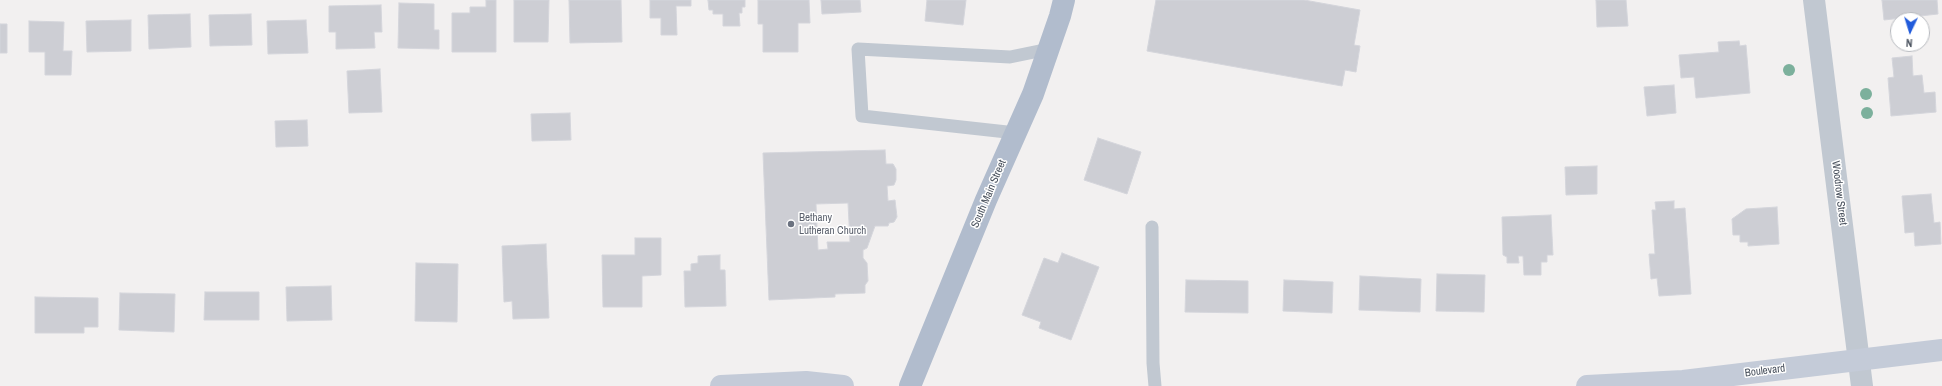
<!DOCTYPE html>
<html>
<head>
<meta charset="utf-8">
<style>
	body { margin:0 }
	#map { position:relative; width:1942px; height:386px; overflow:hidden; background:#f2f0f0; font-family:"Archivo Narrow",sans-serif }
	canvas { display:block }
	.north { position:absolute; left:1890px; top:12px; width:40px; height:40px; box-sizing:border-box; background:#fff; border:1px solid #b6b9be; border-radius:50%; rotate:184deg; font-size:11px; font-weight:700; line-height:16px; text-align:center; color:#49515d }
	.north::after { content:''; display:block; margin:auto; width:14px; height:18px; background:#215bdb; clip-path:polygon(50% 0,100% 100%,50% 72%,0 100%) }
</style>
</head>
<body>
<div id="map">
<canvas width="1942" height="386"></canvas>
<div class="north">N</div>
</div>
<script>
const g = document.querySelector('canvas').getContext('2d');
g.lineJoin = 'round';
function fillPath(path, color) { g.fillStyle = color; g.fill(path, 'evenodd'); }
const poly = rows => new Path2D(rows.map(r => 'M' + r).join(''));
function stroke(path, color, width, dash) { g.strokeStyle = color; g.lineWidth = width; g.lineCap = dash ? 'butt' : 'round'; g.setLineDash(dash || []); g.stroke(path); }
function write(font, color, halo, rows, align = 'center') {
  g.font = font + ' "Archivo Narrow",sans-serif'; g.lineWidth = 3; g.setLineDash([]); g.textBaseline = 'middle'; g.strokeStyle = halo; g.fillStyle = color; for (const [text, x, y, turn = 0] of rows) {
    g.save(); g.translate(x, y); g.rotate((+turn || 0) * Math.PI / 180); g.textAlign = isNaN(turn) ? turn : align; if (halo) g.strokeText(text, 0, 0); g.fillText(text, 0, 0); g.restore();
  }
}
const building = poly([
	[486,0,496,0,496,52,452,52,452,13,470,13,470,7,486,7,486,0],
	[514,0,549,0,548,42,514,42,514,0],
	[569,0,621,0,622,42,570,43,569,0],
	[650,0,691,0,691,6,676,6,677,35,661,35,661,18,650,18,650,0],
	[708,0,745,0,745,7,742,7,742,13,739,13,740,26,723,26,723,14,713,14,713,10,709,10,708,0],
	[758,0,809,0,810,23,798,23,798,52,763,52,763,24,758,24,758,0],
	[821,0,860,0,861,12,822,14,821,0],
	[927,0,966,0,963,25,925,21,927,0],
	[1156,0,1304,0,1360,10,1354,45,1360,46,1356,72,1345,70,1342,86,1147,51,1156,0],
	[1596,0,1626,0,1628,26,1597,27,1596,0],
	[1882,0,1937,0,1938,14,1884,20,1882,0],
	[399,3,434,4,434,30,439,30,439,49,398,48,399,3],
	[381,5,382,32,374,32,375,48,336,49,336,32,329,32,329,6,381,5],
	[190,14,191,47,149,49,148,15,190,14],
	[251,14,252,45,210,46,209,15,251,14],
	[131,20,131,51,87,52,86,21,131,20],
	[306,20,308,53,268,54,267,21,306,20],
	[29,21,64,22,63,51,72,51,71,75,45,75,45,52,29,52,29,21],
	[0,24,7,24,7,53,0,53,0,24],
	[1739,41,1740,46,1746,45,1750,93,1696,98,1694,77,1681,78,1679,55,1719,52,1718,42,1739,41],
	[1912,56,1913,76,1922,75,1924,93,1935,92,1936,112,1891,116,1888,78,1894,77,1892,58,1912,56],
	[380,69,382,112,349,113,347,71,380,69],
	[1674,85,1676,113,1647,116,1644,87,1674,85],
	[570,113,571,140,532,141,531,114,570,113],
	[307,120,308,146,276,147,275,121,307,120],
	[1098,138,1141,152,1127,194,1084,180,1098,138],
	[885,150,886,164,893,164,896,169,896,180,894,185,887,186,888,201,895,200,897,217,894,222,889,223,888,226,875,226,867,248,863,250,863,258,867,263,868,281,865,285,865,293,835,294,835,297,769,300,763,153,885,150],
	[848,203,850,242,827,242,828,249,818,250,816,204,848,203],
	[1597,166,1597,194,1566,195,1565,167,1597,166],
	[1931,194,1934,223,1940,222,1941,244,1915,246,1914,232,1905,233,1902,196,1931,194],
	[1674,201,1674,209,1685,208,1691,294,1659,296,1657,278,1651,279,1649,254,1655,254,1652,210,1656,210,1655,202,1674,201],
	[1777,207,1779,244,1748,246,1748,242,1740,242,1740,235,1733,235,1732,219,1746,209,1777,207],
	[1551,215,1553,255,1547,255,1547,262,1541,262,1541,275,1524,275,1523,256,1518,256,1519,263,1507,263,1507,257,1503,255,1502,217,1551,215],
	[635,238,661,238,661,275,642,276,642,307,603,307,602,255,635,255,635,238],
	[546,244,549,318,513,319,512,301,504,302,502,246,546,244],
	[1062,253,1099,267,1071,340,1039,328,1041,322,1022,315,1044,258,1058,263,1062,253],
	[720,255,720,270,725,270,726,306,685,307,684,271,691,271,691,264,698,263,698,256,720,255],
	[416,263,458,264,457,322,415,321,416,263],
	[1437,274,1485,275,1484,312,1436,311,1437,274],
	[1360,276,1421,279,1420,312,1359,310,1360,276],
	[1186,280,1248,281,1248,313,1185,312,1186,280],
	[1284,280,1333,282,1332,313,1283,311,1284,280],
	[331,286,332,320,287,321,286,287,331,286],
	[205,292,259,292,259,320,204,320,205,292],
	[120,293,175,294,174,332,119,330,120,293],
	[35,297,98,298,98,327,84,327,84,333,35,333,35,297]
]);
const service = poly([
	[1016,133,862,116,858,49,1010,57,1049,49],
	[1152,227,1153,363,1155,386]
]);
const minor = poly([
	[1814,0,1862,386]
]);
const secondary = poly([
	[721,386,806,382,843,386],
	[1587,386,1683,381,1942,350]
]);
const primary = poly([
	[910,386,986,200,1033,94,1060,16,1064,0]
]);
const trees = [
	[1789,70],
	[1866,94],
	[1867,113]
];
const markers = [
	[791,224,4,"#6b7280"]
];
const streetNames = [
	["Woodrow Street",1839,193,83],
	["South Main Street",989,194,-67],
	["Boulevard",1765,371,-7]
];
const worshipNames = [
	["Bethany",799,218],
	["Lutheran Church",799,231]
];
fillPath(building, '#cdced4');
stroke(building, '#d4d5db', 1);
stroke(service, '#c1c8d1', 13);
stroke(minor, '#c1c8d1', 22);
stroke(secondary, '#c4cbd8', 22);
stroke(primary, '#b1bccd', 22);
g.fillStyle = '#7cb09c';
for (const [x, y] of trees) { g.beginPath(); g.arc(x, y, 6, 0, 2 * Math.PI); g.fill(); }
for (const [x, y, r, color] of markers) { const dot = new Path2D(); dot.arc(x, y, r, 0, 2 * Math.PI); g.fillStyle = color; g.fill(dot); stroke(dot, '#fff', 1.5); }
write('11px', '#49515d', '#fff', streetNames);
write('11px', '#5b616d', '#fff', worshipNames, 'left');
</script>
</body>
</html>
